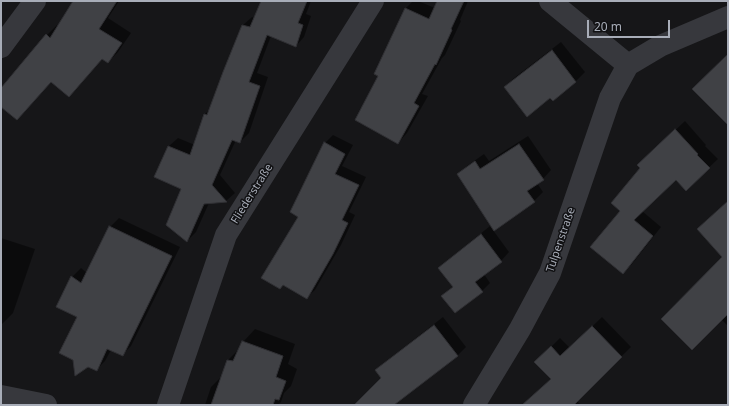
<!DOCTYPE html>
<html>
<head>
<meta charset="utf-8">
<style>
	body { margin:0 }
	#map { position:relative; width:729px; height:406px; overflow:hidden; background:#161618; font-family:"Noto Sans",sans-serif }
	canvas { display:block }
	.frame { position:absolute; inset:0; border:2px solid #a8adb8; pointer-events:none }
	.scale { position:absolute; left:587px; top:20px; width:83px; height:18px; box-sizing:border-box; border:2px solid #a8adb8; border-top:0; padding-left:5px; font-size:12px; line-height:14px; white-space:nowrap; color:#a8adb8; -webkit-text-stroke:3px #111113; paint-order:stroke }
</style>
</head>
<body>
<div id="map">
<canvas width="729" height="406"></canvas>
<div class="frame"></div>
<div class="scale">20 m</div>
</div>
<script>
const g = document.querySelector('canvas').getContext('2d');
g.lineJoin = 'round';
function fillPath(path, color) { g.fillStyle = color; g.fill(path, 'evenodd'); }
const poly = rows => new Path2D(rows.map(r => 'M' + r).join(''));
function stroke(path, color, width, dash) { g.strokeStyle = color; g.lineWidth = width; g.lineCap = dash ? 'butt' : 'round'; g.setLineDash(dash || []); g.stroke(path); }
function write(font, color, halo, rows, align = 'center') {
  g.font = font + ' "Noto Sans",sans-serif'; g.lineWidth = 3; g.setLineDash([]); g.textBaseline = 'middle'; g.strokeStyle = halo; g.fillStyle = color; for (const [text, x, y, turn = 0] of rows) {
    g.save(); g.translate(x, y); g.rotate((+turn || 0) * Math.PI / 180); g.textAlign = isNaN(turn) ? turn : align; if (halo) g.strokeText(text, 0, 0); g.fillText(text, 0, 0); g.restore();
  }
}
const shadow = poly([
	[75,1,119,1,108,18,131,33,118,52,108,62,102,58,79,86,69,96,52,81,27,109,17,119,2,89,47,35,57,25,59,26],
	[262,1,311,1,306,14,311,16,304,37,296,46,271,36,257,73,268,77,249,133,240,142,236,140,220,175,235,193,226,201,209,203,196,232,187,241,182,189,156,177,169,146,178,138,195,145,205,114,210,109,224,73,243,25,252,17,255,18],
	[413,1,418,1,435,8,438,1,468,1,460,20,461,21,445,55,442,58,422,94,428,96,407,133,398,143,380,76,405,9],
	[561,42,585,72,576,81,553,100,550,97,505,87,514,78],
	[685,121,706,145,705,146,718,159,686,189,676,179,642,211,661,227,632,264,623,272,621,210,647,157],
	[333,135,353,145,342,166,366,177,349,212,355,215,341,245,315,290,307,297,300,217,325,143],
	[528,136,551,170,543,179,537,183,543,192,534,201,495,229,458,175,467,166,484,154,489,161],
	[119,218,180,247,131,346,122,355,111,350,105,361,97,369,78,316,58,307,72,277,81,268,87,273,110,227],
	[490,226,509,252,501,261,484,274,490,283,482,291,443,296,453,286,440,268,448,260],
	[1,238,35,249,13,313,1,325],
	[728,253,728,326,721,319],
	[443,317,466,347,458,355,393,405,356,405,383,378,376,370,385,362],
	[602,317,631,347,576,401,582,405,530,405,552,379,536,362,560,338,570,348],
	[255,329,295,344,288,364,297,369,291,386,284,393,281,402,278,405,205,405,211,387,223,375,228,360,239,349,243,342]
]);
const building = poly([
	[73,1,117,1,99,29,122,43,108,63,102,59,69,97,51,82,17,120,1,107,1,88,46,34,50,38,73,1],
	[261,1,307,1,298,23,303,25,296,47,267,35,249,82,260,86,240,143,232,140,212,185,227,202,204,204,187,242,166,225,181,189,154,177,168,146,190,155,204,114,207,115,223,72,242,25,250,27,261,1],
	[437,1,464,1,451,29,452,30,436,65,435,64,414,103,419,106,398,144,355,120,378,76,374,74,405,8,429,19,437,1],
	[552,50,576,82,553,101,550,98,527,117,504,87,552,50],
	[728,54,728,125,692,89,728,54],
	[675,129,698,154,697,155,710,168,686,191,676,180,634,220,653,236,623,274,590,247,620,211,611,203,640,168,637,165,675,129],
	[324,142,345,154,335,174,359,185,342,220,348,223,333,254,307,299,283,285,280,289,261,278,298,217,290,212,324,142],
	[519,144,544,180,527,191,535,202,494,231,457,174,475,161,480,169,519,144],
	[728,201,728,314,692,350,661,319,722,257,697,229,728,201],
	[109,226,172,256,123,356,107,349,97,371,88,367,75,376,73,360,59,353,77,317,56,307,71,276,81,283,109,226],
	[481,234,502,262,475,282,483,292,455,313,441,296,453,287,438,268,481,234],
	[434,325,458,356,394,405,354,405,381,378,375,370,434,325],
	[592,326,622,357,574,405,522,405,551,379,534,362,551,346,560,356,592,326],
	[242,341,283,356,276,377,286,381,279,400,275,399,273,405,211,405,227,360,233,361,242,341]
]);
const minor = poly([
	[550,1,628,65],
	[1,47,35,1],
	[628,65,660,46,728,17],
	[1,396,46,405],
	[168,405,226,235,373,1],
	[474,405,520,329,550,273,610,98,628,65]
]);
const streetNames = [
	["Fliederstraße",252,194,-58],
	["Tulpenstraße",561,240,-71]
];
fillPath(shadow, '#0007');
fillPath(building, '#404145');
stroke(building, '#303034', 1);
stroke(minor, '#37383d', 22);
write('11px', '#a8adb8', '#111113', streetNames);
</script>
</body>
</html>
